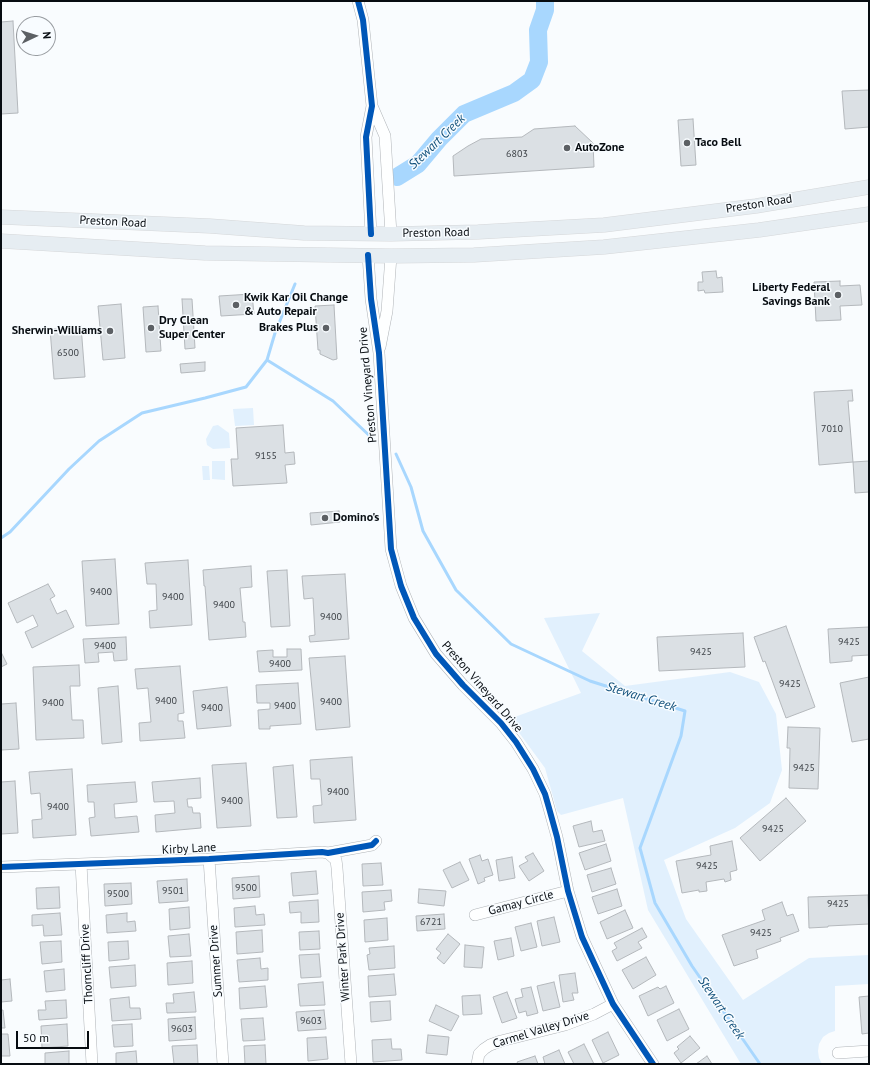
<!DOCTYPE html>
<html>
<head>
<meta charset="utf-8">
<style>
	body { margin:0 }
	#map { position:relative; width:870px; height:1065px; overflow:hidden; background:#f9fcfe; font-family:"PT Sans",sans-serif }
	canvas { display:block }
	.frame { position:absolute; inset:0; border:2px solid #070c11; pointer-events:none }
	.north { position:absolute; left:16px; top:16px; width:40px; height:40px; box-sizing:border-box; background:#f8fcff; border:1px solid #989ca0; border-radius:50%; rotate:86deg; font-size:11px; font-weight:700; line-height:16px; text-align:center; color:#070c11 }
	.north::after { content:''; display:block; margin:auto; width:14px; height:18px; background:#5c6064; clip-path:polygon(50% 0,100% 100%,50% 72%,0 100%) }
	.scale { position:absolute; left:16px; top:1031px; width:73px; height:18px; box-sizing:border-box; border:2px solid #070c11; border-top:0; padding-left:5px; font-size:12px; line-height:14px; white-space:nowrap; color:#070c11; -webkit-text-stroke:3px #f8fcff; paint-order:stroke }
</style>
</head>
<body>
<div id="map">
<canvas width="870" height="1065"></canvas>
<div class="frame"></div>
<div class="north">N</div>
<div class="scale">50 m</div>
</div>
<script>
const g = document.querySelector('canvas').getContext('2d');
g.lineJoin = 'round';
function fillPath(path, color) { g.fillStyle = color; g.fill(path, 'evenodd'); }
const poly = rows => new Path2D(rows.map(r => 'M' + r).join(''));
function stroke(path, color, width, dash) { g.strokeStyle = color; g.lineWidth = width; g.lineCap = dash ? 'butt' : 'round'; g.setLineDash(dash || []); g.stroke(path); }
function write(font, color, halo, rows, align = 'center') {
  g.font = font + ' "PT Sans",sans-serif'; g.lineWidth = 3; g.setLineDash([]); g.textBaseline = 'middle'; g.strokeStyle = halo; g.fillStyle = color; for (const [text, x, y, turn = 0] of rows) {
    g.save(); g.translate(x, y); g.rotate((+turn || 0) * Math.PI / 180); g.textAlign = isNaN(turn) ? turn : align; if (halo) g.strokeText(text, 0, 0); g.fillText(text, 0, 0); g.restore();
  }
}
const green = poly([
	[253,408,254,425,235,426,233,409],
	[218,425,229,433,230,448,213,449,207,445,206,439,213,426],
	[212,461,225,461,225,480,212,479],
	[202,466,209,466,210,480,203,480],
	[600,613,582,651,625,686,730,672,759,682,776,714,782,770,770,803,735,828,664,860,686,919,743,1000,809,958,869,955,869,984,835,986,835,1031,829,1033,823,1037,819,1044,818,1051,819,1058,822,1064,741,1064,648,910,623,798,561,815,557,811,545,768,509,719,581,693,544,618]
]);
const stream = poly([
	[267,360,333,401,375,441],
	[396,454,411,487,423,531,456,590,511,644,590,681,685,711,681,736,640,848,655,903,692,966,760,1064],
	[1,538,10,532,69,469,99,441,142,413,205,398,246,387,267,360,275,333,295,284]
]);
const river = poly([
	[397,177,418,164,439,139,464,114,514,93,532,80,539,62,538,30,545,10,545,1]
]);
const building = poly([
	[13,21,18,113,1,114,1,22,13,21],
	[869,90,869,127,845,129,842,91,869,90],
	[693,119,696,165,681,166,678,120,693,119],
	[575,126,593,143,594,167,454,176,453,156,468,146,481,139,522,137,534,129,575,126],
	[716,271,717,278,722,277,723,292,705,293,704,290,698,291,698,282,703,282,702,272,716,271],
	[840,281,840,286,860,285,862,305,840,306,841,320,816,321,814,282,840,281],
	[252,294,254,314,221,316,219,296,252,294],
	[182,299,192,299,195,348,185,349,182,299],
	[121,304,125,358,103,360,98,306,121,304],
	[334,305,337,359,333,360,320,354,320,350,318,350,315,306,334,305],
	[158,306,161,351,146,352,143,307,158,306],
	[81,326,85,377,54,379,50,329,81,326],
	[205,362,205,371,181,373,180,364,205,362],
	[852,390,853,401,848,401,853,462,819,465,814,392,852,390],
	[283,425,285,453,294,452,295,464,285,465,287,483,233,486,231,459,238,459,236,428,283,425],
	[869,461,869,492,855,493,853,462,869,461],
	[339,511,340,522,311,525,310,513,339,511],
	[115,559,119,624,86,626,82,561,115,559],
	[188,560,192,625,150,628,149,611,157,610,156,584,147,584,145,563,188,560],
	[251,566,252,587,240,588,243,622,245,622,246,637,209,640,205,586,204,586,203,570,251,566],
	[287,570,290,626,271,627,267,571,287,570],
	[345,574,349,639,310,642,309,636,315,635,313,598,304,599,302,576,345,574],
	[48,584,55,596,50,599,57,614,66,610,74,627,32,648,25,632,38,626,33,615,17,623,8,603,48,584],
	[786,626,815,707,786,718,765,661,763,662,754,637,786,626],
	[869,627,869,655,852,656,852,661,830,663,828,629,869,627],
	[743,633,745,667,659,671,657,637,743,633],
	[126,637,127,660,114,661,113,652,98,653,99,662,85,663,83,639,126,637],
	[287,649,301,649,302,670,259,672,257,651,273,650,273,657,287,657,287,649],
	[1,652,7,664,1,667,1,652],
	[345,656,350,727,316,730,309,658,345,656],
	[79,665,80,686,70,686,72,720,83,720,84,738,36,740,33,667,79,665],
	[180,666,184,713,178,714,178,721,183,721,185,738,140,741,139,723,151,722,148,688,137,689,135,669,180,666],
	[869,677,869,739,852,742,840,683,869,677],
	[298,683,301,724,270,726,270,729,259,729,258,710,270,709,270,703,257,703,256,685,298,683],
	[118,686,122,742,102,744,98,688,118,686],
	[227,687,231,726,197,729,193,691,227,687],
	[16,703,19,749,1,750,1,704,16,703],
	[788,727,820,728,818,789,789,788,790,748,787,748,788,727],
	[352,757,356,820,314,823,313,806,322,805,320,779,311,779,310,760,352,757],
	[246,763,251,826,217,828,212,765,246,763],
	[293,765,297,817,277,818,273,767,293,765],
	[72,769,76,835,33,838,32,820,42,819,40,793,31,794,29,772,72,769],
	[200,778,201,798,187,799,188,807,192,807,193,813,200,813,201,828,156,832,155,815,175,813,174,801,154,802,152,782,200,778],
	[15,781,18,833,1,834,1,782,15,781],
	[135,782,137,802,114,804,115,818,137,816,139,832,91,836,89,818,95,817,94,802,88,802,87,785,135,782],
	[786,798,806,821,760,861,740,838,786,798],
	[591,821,593,832,602,830,605,841,579,847,573,826,591,821],
	[732,841,737,870,730,872,731,880,725,882,724,879,706,882,707,891,699,892,699,890,682,893,676,861,711,855,710,846,732,841],
	[606,844,611,861,585,870,579,853,606,844],
	[533,853,544,871,529,881,519,866,528,861,525,857,533,853],
	[480,855,482,861,488,859,493,875,484,878,485,881,478,884,469,859,480,855],
	[512,857,515,878,499,881,496,860,512,857],
	[460,862,469,880,452,888,443,870,460,862],
	[381,863,383,885,363,886,362,864,381,863],
	[611,868,616,884,592,892,587,875,611,868],
	[316,871,318,894,293,896,291,873,316,871],
	[259,876,260,897,233,899,232,878,259,876],
	[187,879,188,901,159,903,157,881,187,879],
	[131,883,132,904,105,906,104,884,131,883],
	[59,887,60,908,37,909,36,888,59,887],
	[419,889,446,891,444,906,418,903,419,889],
	[617,889,622,906,598,914,592,897,617,889],
	[391,890,392,901,384,902,385,910,363,912,362,892,391,890],
	[868,895,869,924,828,926,828,927,809,928,808,897,868,895],
	[318,900,319,922,301,923,301,912,290,913,289,902,318,900],
	[782,902,787,916,793,914,799,931,780,938,781,941,756,950,758,958,734,966,722,935,765,920,762,910,782,902],
	[255,906,256,915,264,914,265,925,235,927,234,908,255,906],
	[189,907,190,928,170,930,169,909,189,907],
	[625,910,633,928,607,939,600,922,625,910],
	[60,913,62,935,44,936,43,925,32,926,32,915,60,913],
	[127,913,127,922,135,921,136,931,107,933,106,915,127,913],
	[444,914,445,929,417,931,416,916,444,914],
	[554,917,560,942,542,946,537,921,554,917],
	[387,918,388,940,365,942,364,920,387,918],
	[531,923,537,947,521,951,515,927,531,923],
	[642,928,647,937,638,942,642,948,617,961,612,951,617,948,614,943,642,928],
	[262,930,263,952,237,954,236,932,262,930],
	[319,931,320,949,300,950,299,932,319,931],
	[189,934,191,956,170,957,168,936,189,934],
	[448,934,460,944,444,964,437,958,441,953,436,949,448,934],
	[511,938,514,956,498,960,494,941,511,938],
	[61,941,62,962,42,964,40,942,61,941],
	[128,941,129,959,109,961,108,942,128,941],
	[465,945,484,947,482,968,464,967,465,945],
	[394,946,395,968,369,970,367,955,370,954,369,948,394,946],
	[319,954,321,977,301,978,299,955,319,954],
	[646,957,656,975,633,989,622,970,646,957],
	[260,958,261,969,268,968,268,980,239,982,237,960,260,958],
	[192,961,193,983,168,985,167,963,192,961],
	[135,965,136,986,111,988,109,967,135,965],
	[64,969,65,990,46,992,44,971,64,969],
	[575,973,578,993,572,993,574,1000,563,1002,559,975,575,973],
	[394,974,396,995,369,997,368,976,394,974],
	[10,979,12,1001,1,1002,1,980,10,979],
	[323,982,325,1005,300,1006,298,984,323,982],
	[554,982,560,1007,543,1011,537,986,554,982],
	[265,986,267,1007,240,1009,239,988,265,986],
	[666,986,674,1003,648,1016,639,996,658,987,660,989,666,986],
	[531,987,538,1013,527,1016,526,1011,519,1013,515,999,523,997,521,989,531,987],
	[194,992,196,1012,167,1013,166,1003,174,1003,173,994,194,992],
	[507,992,517,1018,502,1023,493,997,507,992],
	[480,995,482,1014,463,1015,462,996,480,995],
	[869,996,869,1033,862,1034,859,997,869,996],
	[129,997,130,1008,140,1008,141,1019,112,1021,110,999,129,997],
	[66,1000,67,1018,39,1020,38,1010,46,1010,45,1001,66,1000],
	[390,1001,391,1020,371,1022,370,1002,390,1001],
	[436,1005,459,1016,451,1031,429,1021,436,1005],
	[679,1009,689,1029,667,1041,657,1020,679,1009],
	[1,1010,3,1010,5,1028,1,1028,1,1010],
	[324,1010,326,1029,298,1031,296,1012,324,1010],
	[195,1017,196,1039,169,1041,168,1019,195,1017],
	[263,1018,265,1040,243,1041,241,1019,263,1018],
	[67,1024,68,1046,42,1048,41,1026,67,1024],
	[132,1024,133,1046,114,1047,112,1025,132,1024],
	[608,1032,619,1055,603,1063,592,1040,608,1032],
	[1,1034,8,1034,10,1056,1,1056,1,1034],
	[428,1035,449,1037,447,1055,426,1053,428,1035],
	[690,1036,700,1048,681,1063,674,1053,679,1049,677,1047,690,1036],
	[326,1037,328,1059,308,1061,307,1038,326,1037],
	[391,1039,392,1049,401,1049,402,1060,373,1062,372,1040,391,1039],
	[584,1044,594,1064,574,1064,568,1052,584,1044],
	[197,1045,198,1064,174,1064,172,1046,197,1045],
	[265,1045,266,1064,245,1064,244,1046,265,1045],
	[559,1050,565,1064,545,1064,543,1057,559,1050],
	[69,1051,69,1064,45,1064,45,1053,69,1051],
	[136,1051,137,1064,116,1064,116,1053,136,1051],
	[535,1056,538,1064,518,1064,517,1062,535,1056],
	[707,1056,712,1064,696,1064,707,1056]
]);
const minor = poly([
	[358,1,363,20,372,106,366,137,371,234],
	[372,106,385,136,391,234],
	[368,255,371,299,379,353,391,549,401,586,414,618,436,654,463,685,501,723,516,742,533,769,545,794,549,808,557,837,568,891,582,937,613,1004,653,1064],
	[380,347,387,311,391,256],
	[328,853,336,860,337,868,351,1064],
	[209,859,223,1064],
	[81,864,92,1064],
	[1,867,209,859,322,852,328,853,372,845,376,841],
	[475,915,568,891],
	[838,1053,869,1051],
	[477,1064,479,1054,484,1049,490,1045,501,1041,565,1025,594,1014,613,1004]
]);
const major = poly([
	[1,217,210,226,304,233,391,234,478,232,604,225,756,206,869,187],
	[1,241,205,253,391,256,474,255,604,247,759,230,869,214]
]);
const cycleway = poly([
	[358,1,363,20,372,106,366,137,371,234],
	[368,255,371,299,379,353,391,549,401,586,414,618,436,654,463,685,501,723,516,742,533,769,545,794,549,808,557,837,568,891,582,937,613,1004,653,1064],
	[1,867,209,859,322,852,328,853,372,845,376,841]
]);
const markers = [
	[687,143,4,"#5c6064"],
	[567,148,4,"#5c6064"],
	[838,295,4,"#5c6064"],
	[236,305,4,"#5c6064"],
	[151,328,4,"#5c6064"],
	[326,328,4,"#5c6064"],
	[110,331,4,"#5c6064"],
	[325,518,4,"#5c6064"]
];
const numberNames = [
	["6803",517,154],
	["6500",68,353],
	["7010",832,429],
	["9155",266,456],
	["9400",101,592],
	["9400",173,597],
	["9400",224,605],
	["9400",331,617],
	["9425",849,642],
	["9400",105,646],
	["9425",701,652],
	["9400",280,664],
	["9425",790,684],
	["9400",166,701],
	["9400",331,702],
	["9400",53,703],
	["9400",285,706],
	["9400",212,708],
	["9425",804,768],
	["9400",338,792],
	["9400",232,801],
	["9400",58,807],
	["9425",773,829],
	["9425",707,866],
	["9500",246,888],
	["9501",173,891],
	["9500",118,894],
	["9425",838,904],
	["6721",431,922],
	["9425",761,933],
	["9603",311,1021],
	["9603",182,1029]
];
const poiNames = [
	["Taco Bell",695,143],
	["AutoZone",575,148],
	["Liberty Federal",830,288,"right"],
	["Savings Bank",830,302,"right"],
	["Kwik Kar Oil Change",244,298],
	["& Auto Repair",244,312],
	["Dry Clean",159,321],
	["Super Center",159,335],
	["Brakes Plus",318,328,"right"],
	["Sherwin-Williams",102,331,"right"],
	["Domino's",333,518]
];
const streetNames = [
	["Preston Road",759,204,-9],
	["Preston Road",113,222,3],
	["Preston Road",436,233,-1],
	["Preston Vineyard Drive",368,385,-95],
	["Preston Vineyard Drive",482,687,49],
	["Kirby Lane",189,849,-3],
	["Gamay Circle",521,903,-15],
	["Winter Park Drive",343,957,-94],
	["Summer Drive",216,961,-94],
	["Thorncliff Drive",87,964,-93],
	["Carmel Valley Drive",541,1030,-17]
];
const waterNames = [
	["Stewart Creek",437,142,-44],
	["Stewart Creek",641,697,17],
	["Stewart Creek",721,1008,56]
];
fillPath(green, '#e1f0fd');
stroke(stream, '#a8d7fe', 3);
stroke(river, '#a8d7fe', 18);
fillPath(building, '#dbe0e4');
stroke(building, '#b4b8bc', 1);
stroke(minor, '#b0b4b8', 12);
stroke(major, '#d5d7d9', 15);
stroke(minor, '#feffff', 11);
stroke(major, '#e6edf2', 14);
stroke(cycleway, '#0057b8', 6);
for (const [x, y, r, color] of markers) { const dot = new Path2D(); dot.arc(x, y, r, 0, 2 * Math.PI); g.fillStyle = color; g.fill(dot); stroke(dot, '#f8fcff', 1.5); }
write('10px', '#3c4146', null, numberNames);
write('bold 12px', '#070c11', '#f8fcff', poiNames, 'left');
write('12px', '#070c11', '#f8fcff', streetNames);
write('italic 13px', '#11507b', '#f8fcff', waterNames);
</script>
</body>
</html>
